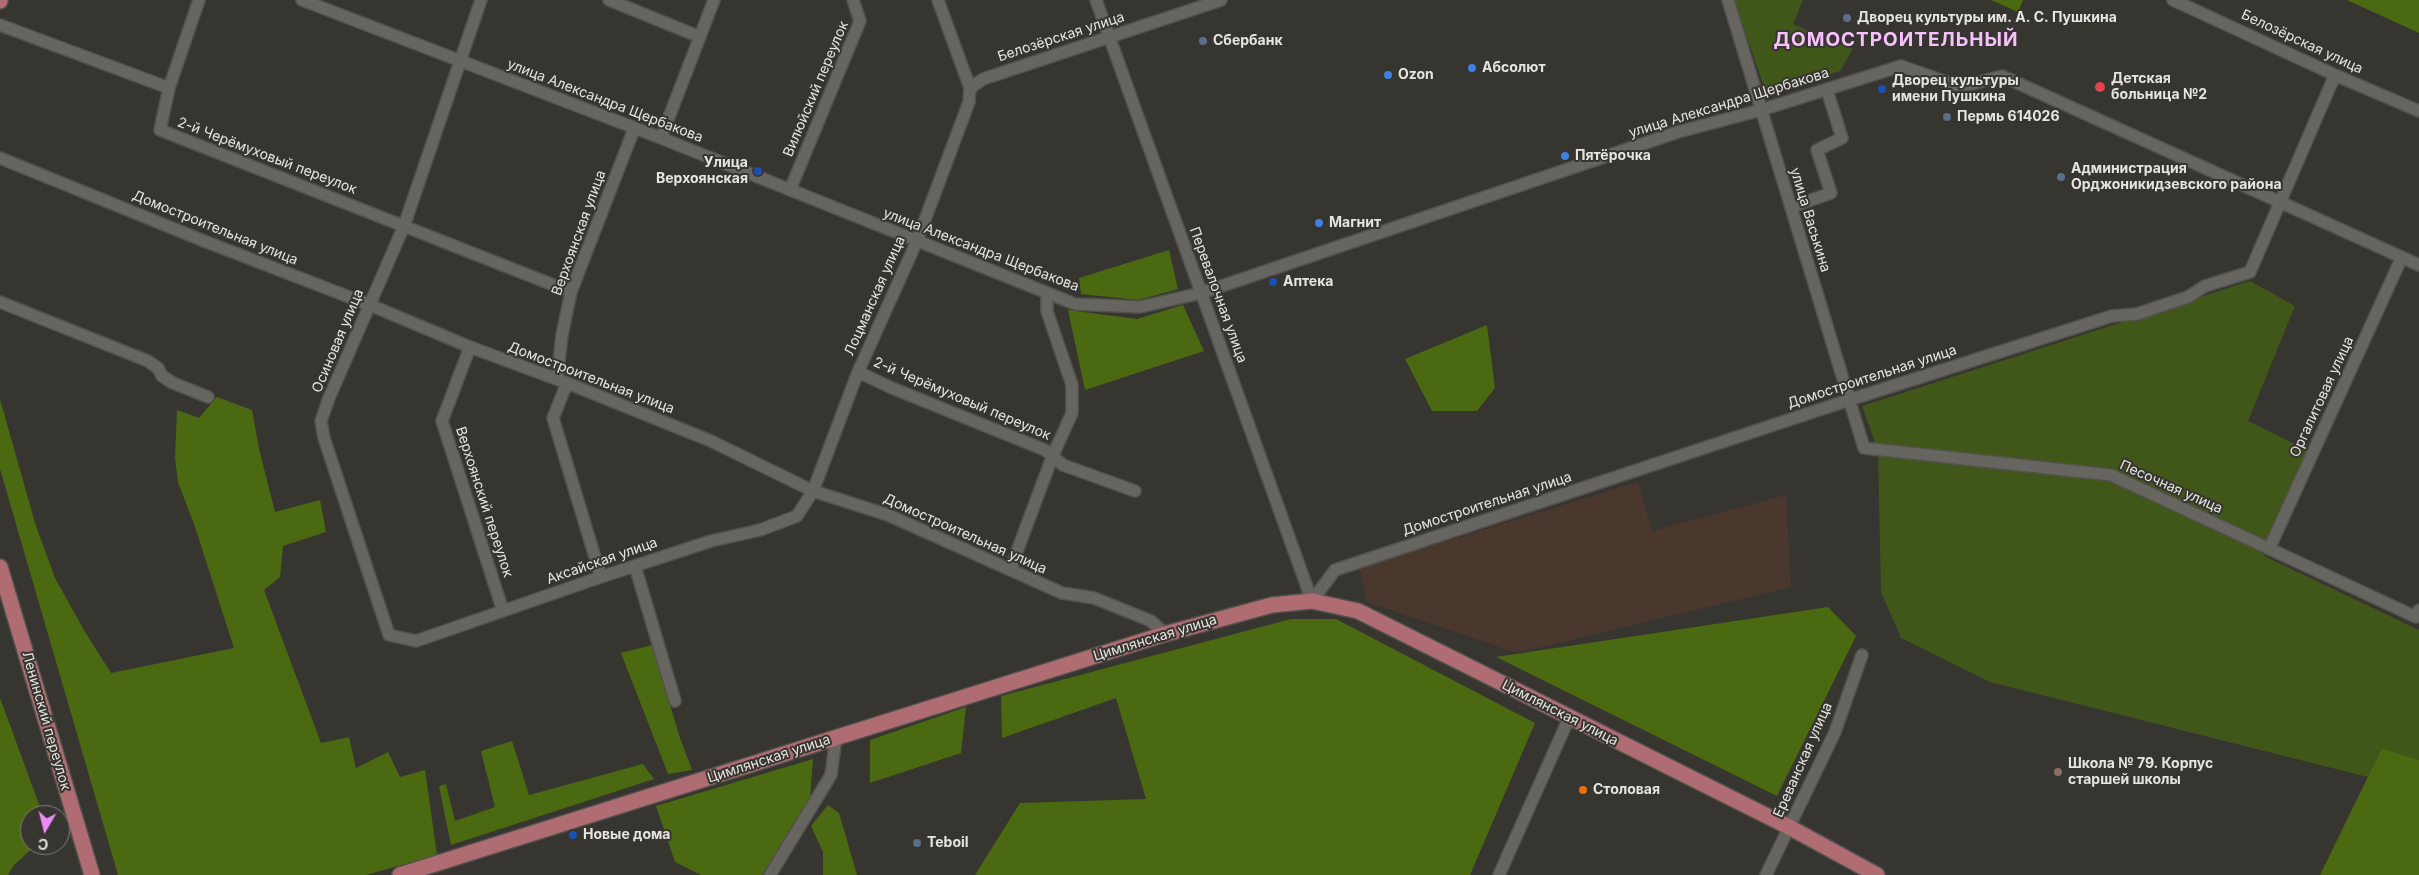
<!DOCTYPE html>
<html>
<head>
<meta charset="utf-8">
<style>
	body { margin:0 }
	#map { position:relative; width:2419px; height:875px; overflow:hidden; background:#373530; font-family:Inter,sans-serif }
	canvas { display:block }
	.north { position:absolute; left:20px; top:805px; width:50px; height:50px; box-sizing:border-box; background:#373530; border:1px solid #7d7b77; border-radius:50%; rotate:188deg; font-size:14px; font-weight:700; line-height:20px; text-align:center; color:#e5e4e1 }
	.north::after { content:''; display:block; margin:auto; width:18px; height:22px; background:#ed8cf9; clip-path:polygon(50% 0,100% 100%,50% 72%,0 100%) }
</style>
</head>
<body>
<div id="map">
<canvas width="2419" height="875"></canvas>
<div class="north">С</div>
</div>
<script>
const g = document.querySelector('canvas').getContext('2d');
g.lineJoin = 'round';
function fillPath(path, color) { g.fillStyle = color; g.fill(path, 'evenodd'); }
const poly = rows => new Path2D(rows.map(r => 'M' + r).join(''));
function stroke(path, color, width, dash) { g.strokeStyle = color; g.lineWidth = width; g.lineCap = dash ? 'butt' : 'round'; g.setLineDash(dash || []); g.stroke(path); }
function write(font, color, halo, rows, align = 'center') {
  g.font = font + ' Inter,sans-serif'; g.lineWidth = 4; g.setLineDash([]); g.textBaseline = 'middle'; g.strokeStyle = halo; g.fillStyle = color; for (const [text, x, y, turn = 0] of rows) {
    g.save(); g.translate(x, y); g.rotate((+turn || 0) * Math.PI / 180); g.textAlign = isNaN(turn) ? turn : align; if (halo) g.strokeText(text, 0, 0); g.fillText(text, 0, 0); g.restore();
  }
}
const industrial = poly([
	[1638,482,1652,531,1786,495,1791,587,1517,653,1367,602,1359,568]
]);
const green = poly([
	[1734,0,1803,0,1793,24,1853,49,1840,71,1767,95],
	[2250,281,2295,306,2248,421,2311,452,2264,556,2419,630,2419,760,2382,748,2368,777,1990,682,1901,638,1881,592,1878,451,1862,406]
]);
const forest = poly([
	[1991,0,2023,0,2018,12],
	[2347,0,2419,0,2419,33],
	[1169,250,1178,289,1138,300,1081,294,1079,278],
	[1183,305,1204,351,1085,390,1068,310,1137,319],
	[1487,325,1495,388,1477,411,1432,411,1405,359],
	[217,397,252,410,259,449,275,512,320,500,326,532,283,546,280,577,264,590,321,743,349,737,356,768,388,752,400,777,425,770,437,855,366,875,118,875,0,469,0,399,35,523,55,578,85,632,111,673,234,648,195,527,178,482,175,458,177,410,199,418],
	[1828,607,1856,636,1777,796,1496,657],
	[1291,619,1336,619,1535,723,1470,875,975,875,1020,803,1146,799,1116,698,1002,738,1001,696],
	[652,645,680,738,692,770,668,774,621,653],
	[0,698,43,815,30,815,30,845,36,845,14,865,8,875,0,875],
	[966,707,961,753,870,783,870,740],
	[512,741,529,795,643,764,654,779,451,845,439,786,446,784,455,821,495,807,481,751],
	[2382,748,2419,760,2419,875,2320,875],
	[813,759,810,798,762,875,701,875,675,862,656,806],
	[828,805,839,813,857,875,823,875,823,852,811,826]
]);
const minor = poly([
	[302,0,661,138,1075,304,1140,307,1201,293,1678,132,1761,110,1901,66,1955,85,1972,84,2002,76,2419,265],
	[481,0,404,226,329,398,321,421,324,438,389,635,416,641,601,577,711,541,760,530,797,516,813,491,858,372,917,241,969,102,970,88,938,0],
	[609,0,700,37],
	[1096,0,1312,601],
	[1728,0,1864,448,2111,475,2416,617,2419,610],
	[2173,0,2335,75,2419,111],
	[0,25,169,88,160,130,571,292],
	[169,88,199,0],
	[970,88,983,79,1221,0],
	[661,138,714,0],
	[0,158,204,241,370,305,470,347,567,383,711,441,813,491,888,515,1062,593,1094,598,1151,621,1165,634],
	[790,190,860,21,853,0],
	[1791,207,1831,193,1817,150,1842,138,1827,90],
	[0,302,148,361,158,368,162,376,173,383,208,397],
	[470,347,442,421,503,611],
	[858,372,892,388,1045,450,1063,465,1135,491],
	[557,379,562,335,571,292,634,129],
	[567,383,553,418,601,577],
	[2269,549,2402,257],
	[635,566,675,701],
	[1010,570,1053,455,1072,413,1072,385,1047,311,1047,293],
	[1312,601,1335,570,1849,400,2112,316,2137,314,2188,297,2205,286,2250,272,2335,75],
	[770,875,831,775,836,737],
	[1499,875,1569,718],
	[1766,875,1835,732,1862,655]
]);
const major = poly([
	[0,1,0,0],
	[0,567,92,875],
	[400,875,1165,634,1272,605,1312,601,1358,611,1789,827,1877,875]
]);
const markers = [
	[1847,18,5,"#5c6f8a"],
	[1203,41,5,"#5c6f8a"],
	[1472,68,5,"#3f7fe0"],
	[1388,75,5,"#3f7fe0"],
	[2100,87,6,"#e0444e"],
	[1882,89,5,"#1a4fb4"],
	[1947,117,5,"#5c6f8a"],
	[1565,156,5,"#3f7fe0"],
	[758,171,5,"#1a4fb4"],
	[2061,177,5,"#5c6f8a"],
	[1319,223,5,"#3f7fe0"],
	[1273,282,5,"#1a4fb4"],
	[2058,772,5,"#8d6e63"],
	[1583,790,5,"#e8710a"],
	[573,835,5,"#1a4fb4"],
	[917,843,5,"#5c6f8a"]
];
const poiNames = [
	["Дворец культуры им. А. С. Пушкина",1857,18],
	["Сбербанк",1213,41],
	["Абсолют",1482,68],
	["Ozon",1398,75],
	["Детская",2111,79],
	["больница №2",2111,95],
	["Дворец культуры",1892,81],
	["имени Пушкина",1892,97],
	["Пермь 614026",1957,117],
	["Пятёрочка",1575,156],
	["Улица",748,163,"right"],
	["Верхоянская",748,179,"right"],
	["Администрация",2071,169],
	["Орджоникидзевского района",2071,185],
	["Магнит",1329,223],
	["Аптека",1283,282],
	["Школа № 79. Корпус",2068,764],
	["старшей школы",2068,780],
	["Столовая",1593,790],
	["Новые дома",583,835],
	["Teboil",927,843]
];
const streetNames = [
	["Белозёрская улица",1061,37,-18],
	["Белозёрская улица",2302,42,25],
	["Вилюйский переулок",816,89,-67],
	["улица Александра Щербакова",605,101,21],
	["улица Александра Щербакова",1729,103,-17],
	["2-й Черёмуховый переулок",267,156,21],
	["улица Васькина",1810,220,73],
	["Домостроительная улица",215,228,22],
	["Верхоянская улица",579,233,-70],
	["улица Александра Щербакова",981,250,21],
	["Перевалочная улица",1218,295,70],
	["Лоцманская улица",875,296,-66],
	["Осиновая улица",338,341,-67],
	["Домостроительная улица",1872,377,-18],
	["Домостроительная улица",591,378,21],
	["Оргалитовая улица",2322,397,-65],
	["2-й Черёмуховый переулок",962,399,23],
	["Песочная улица",2171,487,24],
	["Верхоянский переулок",484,502,72],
	["Домостроительная улица",1487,504,-18],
	["Домостроительная улица",965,534,24],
	["Аксайская улица",602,561,-19],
	["Цимлянская улица",1155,638,-17],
	["Цимлянская улица",1560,713,27],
	["Ленинский переулок",46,721,74],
	["Цимлянская улица",769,759,-18],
	["Ереванская улица",1803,760,-66]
];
const districtNames = [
	["ДОМОСТРОИТЕЛЬНЫЙ",1896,40]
];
fillPath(industrial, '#4a382f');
fillPath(green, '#405719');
fillPath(forest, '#4b6911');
stroke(minor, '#52514c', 14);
stroke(major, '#52514c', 18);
stroke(minor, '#67655f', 11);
stroke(major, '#b06c73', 15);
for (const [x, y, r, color] of markers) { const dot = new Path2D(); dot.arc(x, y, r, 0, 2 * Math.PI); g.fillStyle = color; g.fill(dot); stroke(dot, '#373530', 2); }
write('bold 14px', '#e5e4e1', '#373530', poiNames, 'left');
write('14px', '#e5e4e1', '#373530', streetNames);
g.letterSpacing = '1px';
write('bold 19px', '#f7c1fd', '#373530', districtNames);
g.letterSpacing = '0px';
</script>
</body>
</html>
